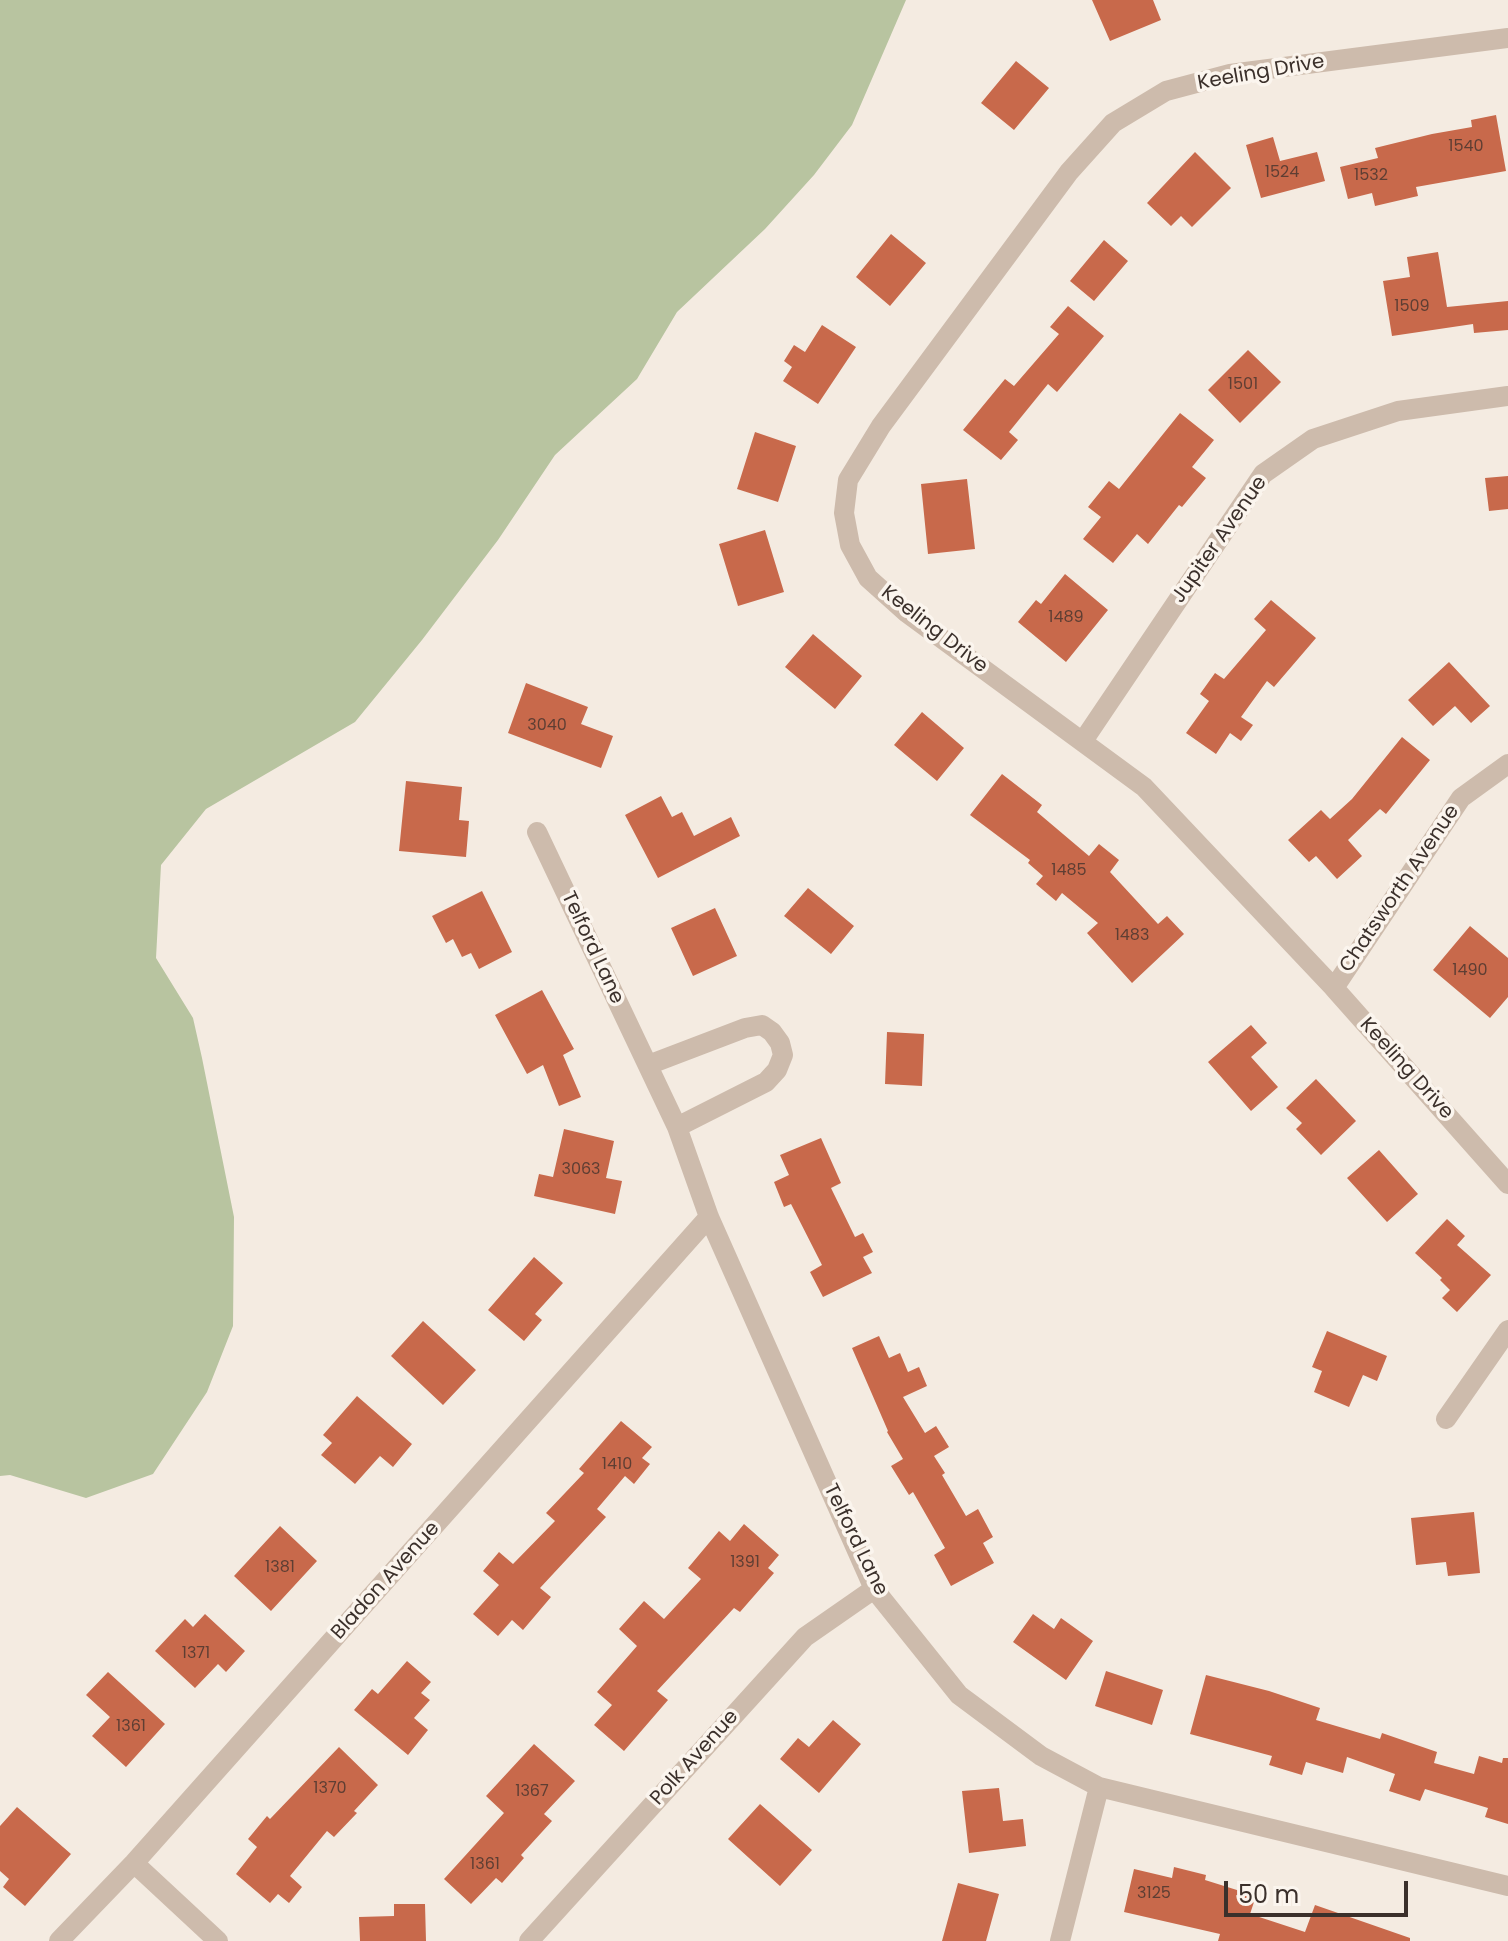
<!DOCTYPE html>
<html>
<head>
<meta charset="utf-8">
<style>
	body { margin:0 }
	#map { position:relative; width:1508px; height:1941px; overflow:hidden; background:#f4ebe1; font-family:Poppins,sans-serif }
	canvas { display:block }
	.scale { position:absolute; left:1224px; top:1881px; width:184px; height:36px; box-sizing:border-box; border:4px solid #3b302b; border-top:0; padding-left:10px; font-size:24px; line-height:28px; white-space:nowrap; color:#3b302b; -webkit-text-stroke:6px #fbf5ee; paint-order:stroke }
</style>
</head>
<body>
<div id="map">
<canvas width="1508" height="1941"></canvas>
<div class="scale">50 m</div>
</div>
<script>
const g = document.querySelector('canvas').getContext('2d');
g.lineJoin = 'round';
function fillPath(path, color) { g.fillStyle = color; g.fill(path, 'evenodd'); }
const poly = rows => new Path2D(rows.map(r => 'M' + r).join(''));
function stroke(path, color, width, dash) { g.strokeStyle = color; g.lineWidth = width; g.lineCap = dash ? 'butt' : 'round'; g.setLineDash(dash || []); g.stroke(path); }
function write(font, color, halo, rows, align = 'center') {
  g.font = font + ' Poppins,sans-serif'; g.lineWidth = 7; g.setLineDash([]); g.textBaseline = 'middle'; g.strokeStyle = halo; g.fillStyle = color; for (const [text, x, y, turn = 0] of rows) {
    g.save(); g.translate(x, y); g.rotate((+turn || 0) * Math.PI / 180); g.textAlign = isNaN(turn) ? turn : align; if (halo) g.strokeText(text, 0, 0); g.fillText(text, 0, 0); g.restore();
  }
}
const green = poly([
	[0,0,906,0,852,125,814,175,765,229,677,312,637,379,555,455,498,540,422,640,355,722,206,809,161,865,156,958,193,1018,202,1058,234,1217,233,1326,207,1392,153,1474,86,1498,10,1475,0,1476]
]);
const building = poly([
	[1092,0,1153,0,1161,20,1110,41],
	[1016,61,1049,88,1014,130,981,103],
	[1496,115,1506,171,1416,187,1418,196,1375,206,1372,193,1348,199,1340,167,1378,158,1375,148,1432,134,1472,127,1471,120],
	[1273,137,1280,161,1317,152,1325,181,1261,198,1246,145],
	[1195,152,1231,188,1192,227,1181,216,1171,226,1147,203],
	[891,234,926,263,890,306,856,277],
	[1104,240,1128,261,1094,301,1070,281],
	[1438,252,1447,307,1508,301,1508,330,1474,333,1473,324,1392,336,1383,281,1410,277,1407,257],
	[1068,306,1104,336,1057,392,1048,384,1009,432,1018,440,1001,460,963,430,1005,379,1014,386,1059,334,1050,327],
	[822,325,856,347,818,404,783,381,792,367,784,361,794,345,805,352],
	[1248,350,1281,382,1240,423,1208,390],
	[1180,413,1214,440,1192,467,1206,478,1182,507,1179,505,1148,544,1137,534,1113,563,1083,539,1101,517,1088,507,1109,481,1119,489],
	[755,432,796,446,778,502,737,489],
	[1508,476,1508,509,1489,511,1485,478],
	[967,479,975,549,928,554,921,484],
	[765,530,784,592,738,606,719,544],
	[1065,574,1108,610,1066,662,1018,622,1036,600,1041,604],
	[1271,600,1316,638,1274,687,1267,681,1241,717,1253,725,1241,741,1230,733,1216,754,1186,733,1209,701,1200,694,1215,673,1224,679,1266,630,1254,619],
	[813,634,862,676,835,709,785,667],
	[1449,662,1490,706,1471,723,1455,706,1433,726,1408,700],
	[526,683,588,707,581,724,613,736,601,768,508,733],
	[922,712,964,748,937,781,894,745],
	[1402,737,1430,760,1386,814,1380,809,1348,840,1362,856,1337,879,1316,856,1309,862,1288,840,1321,810,1330,819,1352,799],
	[1002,774,1042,805,1037,812,1089,856,1099,844,1119,860,1110,872,1158,924,1167,916,1184,934,1132,983,1087,933,1098,923,1062,893,1056,901,1036,884,1043,876,1028,863,1030,860,970,815],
	[406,781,462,787,459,820,469,821,466,857,399,851],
	[661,796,672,817,682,812,694,836,731,817,740,836,658,878,625,815],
	[808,888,854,926,831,954,784,916],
	[482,891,512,952,479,969,471,953,462,957,453,939,446,943,432,916],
	[715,908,737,956,693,976,671,928],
	[1470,926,1508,958,1508,997,1490,1018,1433,970],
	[542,990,574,1049,563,1055,581,1097,559,1106,543,1065,527,1074,495,1015],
	[1251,1025,1267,1043,1251,1057,1278,1087,1251,1111,1208,1062],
	[887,1032,924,1034,922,1086,885,1084],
	[1316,1079,1356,1121,1321,1155,1296,1129,1302,1123,1286,1108],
	[564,1129,614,1141,606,1178,622,1181,615,1214,534,1196,539,1174,553,1177],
	[821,1138,841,1183,831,1188,855,1237,863,1233,873,1252,863,1257,872,1273,823,1297,810,1272,822,1265,791,1204,784,1207,774,1182,789,1175,780,1155],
	[1379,1150,1418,1194,1387,1222,1347,1178],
	[1447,1219,1465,1236,1457,1245,1491,1275,1457,1312,1442,1298,1450,1290,1440,1280,1442,1278,1415,1253],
	[534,1257,563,1283,535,1314,542,1320,524,1341,488,1310],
	[423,1321,476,1370,443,1405,391,1356],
	[1327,1331,1387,1356,1377,1381,1363,1375,1349,1407,1314,1392,1322,1371,1312,1367],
	[879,1336,889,1358,900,1353,908,1372,919,1367,927,1386,903,1397,925,1433,936,1426,949,1447,934,1456,945,1473,942,1475,966,1516,978,1509,993,1537,983,1543,994,1563,951,1586,934,1555,945,1548,913,1492,909,1495,891,1466,903,1459,887,1432,888,1431,852,1348],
	[357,1396,412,1444,393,1467,380,1456,355,1484,321,1455,332,1443,323,1435],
	[621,1421,652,1447,642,1458,650,1464,634,1484,625,1476,597,1509,606,1517,540,1588,551,1597,523,1630,512,1620,498,1636,473,1614,499,1585,483,1571,499,1552,513,1564,555,1521,546,1513,584,1473,579,1469],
	[1474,1512,1480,1573,1448,1576,1446,1562,1416,1565,1411,1518],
	[744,1524,779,1555,768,1568,774,1573,740,1612,734,1608,657,1691,668,1700,624,1751,594,1725,612,1705,597,1692,637,1646,619,1629,644,1601,664,1619,701,1579,688,1568,719,1531,730,1541],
	[280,1526,317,1561,271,1611,234,1576],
	[205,1614,245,1651,226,1672,218,1664,195,1688,155,1651,185,1619,193,1627],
	[1033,1614,1054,1629,1061,1618,1093,1641,1066,1680,1013,1642],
	[407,1661,431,1682,421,1693,430,1700,414,1718,428,1730,408,1755,354,1710,372,1689,378,1694],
	[1106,1671,1163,1690,1152,1725,1095,1706],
	[108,1672,165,1724,126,1767,92,1736,110,1717,86,1695],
	[1206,1675,1269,1691,1320,1708,1316,1720,1380,1739,1382,1733,1437,1752,1434,1763,1474,1774,1479,1756,1502,1763,1503,1758,1508,1758,1508,1824,1485,1817,1488,1808,1425,1789,1420,1801,1389,1791,1395,1774,1347,1757,1343,1773,1306,1762,1302,1775,1269,1765,1272,1756,1190,1734],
	[833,1720,861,1744,819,1793,780,1759,798,1738,809,1747],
	[534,1744,575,1781,544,1814,552,1821,521,1855,524,1858,502,1883,496,1878,471,1904,444,1879,504,1813,486,1796],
	[339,1747,378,1785,354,1811,357,1813,334,1837,327,1831,290,1876,302,1887,289,1903,278,1894,270,1903,236,1874,257,1847,248,1839,267,1816,270,1819],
	[999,1788,1003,1821,1023,1819,1026,1846,969,1853,962,1791],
	[760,1804,812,1850,780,1886,728,1839],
	[17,1807,71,1854,25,1906,3,1887,9,1879,0,1871,0,1826],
	[1174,1867,1206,1875,1205,1880,1256,1896,1250,1914,1305,1932,1315,1905,1410,1938,1410,1941,1218,1941,1220,1934,1124,1912,1134,1869,1172,1878],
	[958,1883,999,1894,986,1941,942,1941],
	[394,1904,425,1904,426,1941,360,1941,359,1917,394,1916]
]);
const minor = poly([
	[1508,38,1230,74,1166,91,1113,123,1069,172,881,426,848,480,844,513,850,545,868,578,907,613,1144,787,1334,988,1508,1184],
	[1083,741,1263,474,1313,439,1398,411,1508,396],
	[537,832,677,1127,709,1217,874,1589,959,1695,1041,1756,1099,1787,1508,1886],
	[1334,988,1461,798,1508,764],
	[648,1065,745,1028,762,1025,772,1032,780,1043,783,1055,777,1070,766,1082,677,1127],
	[1446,1419,1508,1330],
	[134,1863,218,1941],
	[59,1941,134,1863,709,1217],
	[529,1941,805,1637,874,1589],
	[1060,1941,1099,1787]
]);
const numberNames = [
	["1540",1466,147],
	["1524",1282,173],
	["1532",1371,176],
	["1509",1412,307],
	["1501",1243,385],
	["1489",1066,618],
	["3040",547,726],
	["1485",1069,871],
	["1483",1132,936],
	["1490",1470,971],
	["3063",581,1170],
	["1410",617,1465],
	["1391",745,1563],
	["1381",280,1568],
	["1371",196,1654],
	["1361",131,1727],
	["1370",330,1789],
	["1367",532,1792],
	["1361",485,1865],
	["3125",1154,1894]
];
const streetNames = [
	["Keeling Drive",1261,73,-10],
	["Jupiter Avenue",1220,540,-55],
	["Keeling Drive",934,630,38],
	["Chatsworth Avenue",1400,889,-56],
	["Telford Lane",592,948,65],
	["Keeling Drive",1406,1069,48],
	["Telford Lane",855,1540,64],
	["Bladon Avenue",386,1581,-48],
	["Polk Avenue",695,1758,-48]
];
fillPath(green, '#b8c4a0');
fillPath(building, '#c8694b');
stroke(minor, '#cdbbac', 20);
write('16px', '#5e3e33', null, numberNames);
write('20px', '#3b302b', '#fbf5ee', streetNames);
</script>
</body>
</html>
